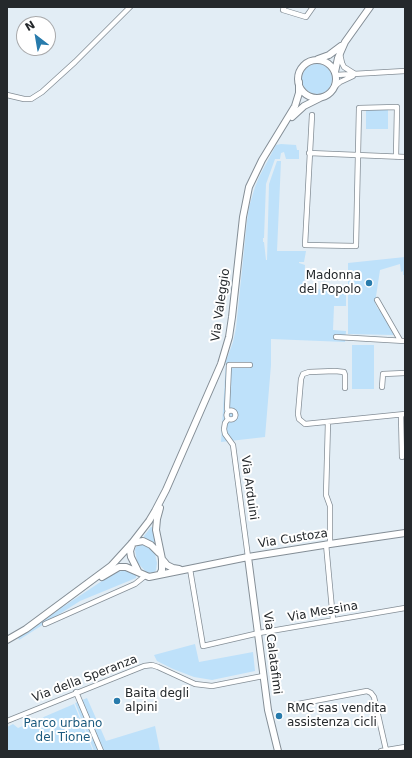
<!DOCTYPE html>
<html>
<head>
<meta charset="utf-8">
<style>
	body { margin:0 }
	#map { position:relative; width:412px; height:758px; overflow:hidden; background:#e2edf5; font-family:"DejaVu Sans",sans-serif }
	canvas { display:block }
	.frame { position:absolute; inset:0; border:8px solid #25292c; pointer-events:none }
	.north { position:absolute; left:16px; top:16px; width:40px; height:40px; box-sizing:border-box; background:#fff; border:1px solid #a8a9ab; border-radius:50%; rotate:329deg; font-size:11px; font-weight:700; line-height:16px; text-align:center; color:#25292c }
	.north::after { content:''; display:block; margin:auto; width:14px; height:18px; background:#287bac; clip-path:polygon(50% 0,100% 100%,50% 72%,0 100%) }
</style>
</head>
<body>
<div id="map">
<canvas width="412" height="758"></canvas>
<div class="frame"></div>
<div class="north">N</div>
</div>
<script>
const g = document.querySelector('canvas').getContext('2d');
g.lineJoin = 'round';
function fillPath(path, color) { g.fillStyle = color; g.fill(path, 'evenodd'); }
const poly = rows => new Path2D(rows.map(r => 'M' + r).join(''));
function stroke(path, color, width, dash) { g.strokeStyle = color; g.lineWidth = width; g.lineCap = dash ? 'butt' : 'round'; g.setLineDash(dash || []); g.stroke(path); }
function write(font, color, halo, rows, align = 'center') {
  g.font = font + ' "DejaVu Sans",sans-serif'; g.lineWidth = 4; g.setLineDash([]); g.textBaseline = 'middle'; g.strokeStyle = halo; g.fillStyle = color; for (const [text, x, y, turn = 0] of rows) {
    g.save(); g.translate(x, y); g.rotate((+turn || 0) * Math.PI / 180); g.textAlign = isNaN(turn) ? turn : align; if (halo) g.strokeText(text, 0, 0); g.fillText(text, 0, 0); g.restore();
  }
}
const green = poly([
	'302 79a15 15 0 1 1 30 0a15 15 0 1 1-30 0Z',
	[366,110,388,110,388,129,366,129],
	[281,144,296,145,297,150,299,150,299,159,286,159,284,152,281,153,280,159,275,159,266,184,264,238,263,238,263,242,264,242,266,260,267,260,269,184,277,161,281,161,277,251,306,251,304,262,299,262,299,263,305,265,304,288,306,288,306,285,311,285,311,289,340,290,341,285,346,285,346,306,334,306,333,330,346,331,345,342,271,339,271,365,265,437,221,442,226,361,233,342,236,328,247,221,249,207,255,187,259,177,276,145],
	[405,257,405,275,403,275,403,271,401,272,400,264,380,270,375,303,378,309,382,311,394,335,348,334,348,263],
	[352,345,374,345,374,389,352,389],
	[151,527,152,527,155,541,154,543,144,539,144,536],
	[141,544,151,549,155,554,157,563,156,570,154,573,146,572,137,562,135,550,136,547],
	[122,571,129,571,134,573,136,575,136,578,80,601,19,640,18,638,46,618,108,577,117,572],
	[195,644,199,662,253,652,255,671,212,680,194,677,173,669,157,661,154,655],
	[87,698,106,741,155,726,160,751,94,751,75,703],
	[74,704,93,751,7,751,7,727,13,724,18,728]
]);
const street = poly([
	[284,7,283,10,306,17,313,7],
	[340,54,342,63,344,67,355,74],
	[336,75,405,71],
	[333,88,340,82,353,76],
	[7,95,24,99,31,99,42,92,75,62,130,7],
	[312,115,305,245,356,246,359,108,397,107,396,157],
	[309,153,405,157],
	[377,300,400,340],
	[336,337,405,341],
	[382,387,383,374,405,373],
	[345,388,345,375,344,372,335,371,309,372,303,374,301,379,298,414,299,419,305,424,405,414],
	'226.5 415a4.5 4.5 0 1 1 9 0a4.5 4.5 0 1 1-9 0Z',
	[228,411,227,409,229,365,250,365],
	[401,415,402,457],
	[228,419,225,423,224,429,225,434,233,445,248,557],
	[328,422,326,495,330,506,330,544],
	[326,544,333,620],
	[190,569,203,646,259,633,405,608],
	[45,624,135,584,145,576],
	[76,692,101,751],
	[293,705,367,691,371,693,374,697,386,750],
	[7,721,144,666,152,665,158,667,195,684,212,686,263,676],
	[381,751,405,747]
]);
const secondary = poly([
	[318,59,329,55,341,46],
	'298 79a19 19 0 1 1 38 0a19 19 0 1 1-38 0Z',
	[335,72,338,58,345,42,370,7],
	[292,117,304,106,320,98],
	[132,543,143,541,151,545,159,553],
	[132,545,130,551,131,557,138,571],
	[248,557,268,710,278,751],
	[162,559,167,565,173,568,179,569],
	[160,574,162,570,162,559,156,530,157,519,160,508],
	[102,577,119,567,126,567,149,577,248,557,330,544,405,533],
	[7,640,26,629,111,566,132,543,149,521,155,511,166,490,221,364,229,337,232,317,243,217,249,187,262,160,295,106,299,93,299,82]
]);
const markers = [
	[369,283,4,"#287bac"],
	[117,701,4,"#287bac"],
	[279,716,4,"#287bac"]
];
const poiNames = [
	["Madonna",361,276,"right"],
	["del Popolo",361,290,"right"],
	["Baita degli",125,694],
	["alpini",125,708],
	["RMC sas vendita",287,709],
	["assistenza cicli",287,723]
];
const streetNames = [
	["Via Valeggio",221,305,-82],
	["Via Arduini",249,488,82],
	["Via Custoza",293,539,-9],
	["Via Messina",323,612,-10],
	["Via Calatafimi",272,653,83],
	["Via della Speranza",85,679,-21]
];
const parkNames = [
	["Parco urbano",63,724],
	["del Tione",63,738]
];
fillPath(green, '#bee1fa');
stroke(street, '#848e96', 6);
stroke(secondary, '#848e96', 8);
stroke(street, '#fff', 4.5);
stroke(secondary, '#fff', 6);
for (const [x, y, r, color] of markers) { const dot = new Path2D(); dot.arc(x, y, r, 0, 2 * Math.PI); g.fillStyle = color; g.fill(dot); stroke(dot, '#fff', 1.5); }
write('12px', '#25292c', '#fff', poiNames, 'left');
write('12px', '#25292c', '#fff', streetNames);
write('12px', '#1c5b7f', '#fff', parkNames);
</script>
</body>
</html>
